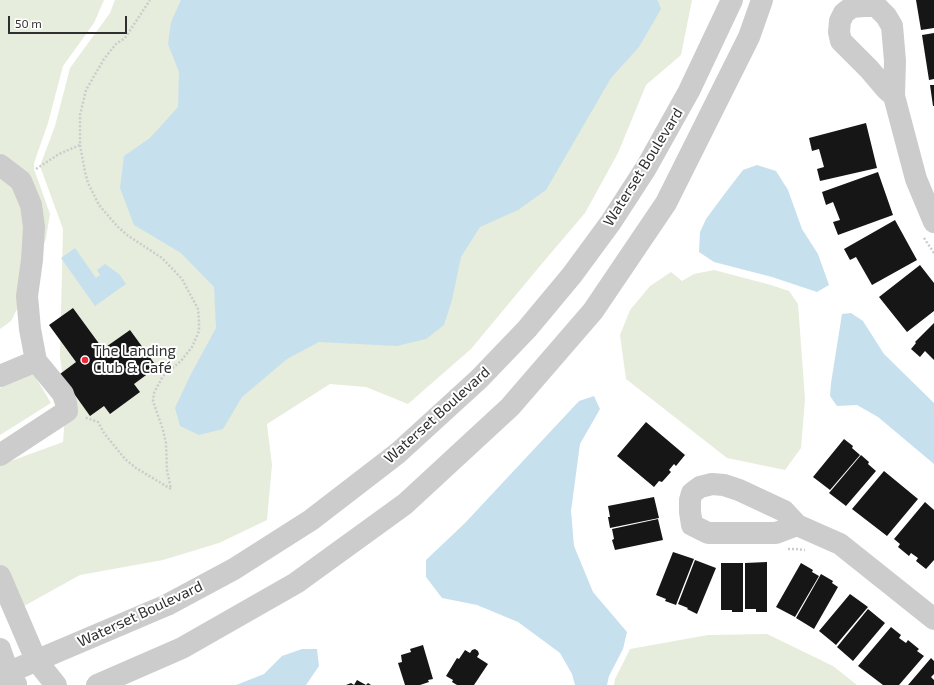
<!DOCTYPE html>
<html>
<head>
<meta charset="utf-8">
<style>
	body { margin:0 }
	#map { position:relative; width:934px; height:685px; overflow:hidden; background:#fff; font-family:"Exo 2",sans-serif }
	canvas { display:block }
	.scale { position:absolute; left:8px; top:16px; width:119px; height:18px; box-sizing:border-box; border:2px solid #2f2f2f; border-top:0; padding-left:5px; font-size:12px; line-height:14px; white-space:nowrap; color:#2f2f2f; -webkit-text-stroke:3px #fff; paint-order:stroke }
</style>
</head>
<body>
<div id="map">
<canvas width="934" height="685"></canvas>
<div class="scale">50 m</div>
</div>
<script>
const g = document.querySelector('canvas').getContext('2d');
g.lineJoin = 'round';
function fillPath(path, color) { g.fillStyle = color; g.fill(path, 'evenodd'); }
const poly = rows => new Path2D(rows.map(r => 'M' + r).join(''));
function stroke(path, color, width, dash) { g.strokeStyle = color; g.lineWidth = width; g.lineCap = dash ? 'butt' : 'round'; g.setLineDash(dash || []); g.stroke(path); }
function write(font, color, halo, rows, align = 'center') {
  g.font = font + ' "Exo 2",sans-serif'; g.lineWidth = 4; g.setLineDash([]); g.textBaseline = 'middle'; g.strokeStyle = halo; g.fillStyle = color; for (const [text, x, y, turn = 0] of rows) {
    g.save(); g.translate(x, y); g.rotate((+turn || 0) * Math.PI / 180); g.textAlign = isNaN(turn) ? turn : align; if (halo) g.strokeText(text, 0, 0); g.fillText(text, 0, 0); g.restore();
  }
}
const green = poly([
	[0,0,104,0,94,23,63,66,48,123,34,163,34,169,50,214,46,238,32,280,11,321,0,329],
	[115,0,692,0,681,55,646,85,618,153,585,213,540,266,471,349,408,404,366,387,330,384,267,424,272,465,267,520,219,543,163,560,80,575,15,611,0,573,0,465,63,442,66,403,60,356,63,229,40,166,55,126,70,68,110,13],
	[714,270,771,285,789,291,798,304,805,399,801,448,785,470,727,458,626,379,620,335,630,310,650,286,671,272,682,281,694,274],
	[33,373,51,403,0,435,0,388],
	[767,634,833,666,857,685,614,685,615,679,630,649,708,635]
]);
const water = poly([
	[181,0,657,0,658,1,661,9,639,47,611,78,546,190,518,210,480,227,461,257,452,300,444,325,426,339,397,346,319,342,287,359,242,397,223,429,199,435,180,426,175,408,191,374,216,328,214,287,181,253,134,225,120,188,124,156,150,138,178,107,179,72,168,44,171,22],
	[757,165,776,171,788,190,802,229,818,254,829,285,817,292,772,277,714,262,699,252,700,232,706,219,726,192,743,170],
	[75,248,96,278,100,275,97,270,105,264,119,274,126,284,95,306,61,258],
	[851,313,863,321,884,354,934,403,934,464,878,417,857,405,837,406,830,396,831,383,842,314],
	[594,396,600,409,580,444,571,511,574,546,593,592,627,632,623,649,609,676,607,685,575,685,572,674,560,653,518,622,477,605,442,598,426,577,426,560,465,523,579,401],
	[302,649,317,649,319,666,306,685,236,685,264,674,282,656]
]);
const building = poly([
	[916,0,934,0,934,28,921,30],
	[934,33,934,79,929,80,922,35],
	[930,85,934,85,934,106,933,106],
	[866,123,877,168,820,181,817,169,824,167,819,149,812,151,809,138],
	[878,172,893,215,838,235,833,222,840,220,833,202,826,205,822,192],
	[895,220,917,260,872,285,856,257,850,260,844,249],
	[920,265,934,283,934,311,907,332,879,297],
	[73,308,103,349,130,330,157,367,134,384,140,392,110,414,104,406,90,416,60,374,76,362,49,325],
	[934,323,934,360,925,351,920,357,911,349,916,343,915,342],
	[646,422,685,455,676,466,674,464,669,470,671,472,662,482,659,481,654,487,617,456],
	[844,439,853,446,852,448,860,455,830,490,813,477],
	[861,455,869,462,868,464,876,471,846,506,829,493],
	[884,471,918,499,887,536,852,509],
	[654,497,659,518,610,528,608,517,610,517,608,506],
	[925,502,934,510,934,560,926,569,916,561,918,558,911,553,909,556,898,547,900,544,894,539],
	[658,519,663,540,615,550,612,540,614,539,612,529],
	[673,552,694,559,676,605,665,601,666,599,656,595],
	[695,560,716,568,697,614,687,609,688,608,678,604],
	[767,562,767,612,756,612,756,609,745,609,745,563],
	[721,563,743,563,743,612,732,612,732,610,721,610],
	[801,563,813,570,812,572,819,576,795,617,776,607],
	[821,574,833,581,832,583,838,587,814,629,796,618],
	[850,594,868,607,836,645,819,631],
	[868,609,885,623,853,661,837,647],
	[891,627,901,635,899,638,906,643,908,640,919,649,917,651,924,656,899,685,883,685,858,666],
	[423,645,433,679,428,680,429,682,420,685,405,685,398,663,402,662,401,655,411,652,410,649],
	[475,649,478,651,479,654,477,657,488,664,474,685,457,685,452,682,453,680,446,676,457,658,459,659,465,650,470,653,472,650],
	[931,658,934,661,934,674,931,677,934,680,934,685,908,685],
	[357,680,366,685,368,683,371,685,346,685,351,683,354,685]
]);
const path = poly([
	[80,145,85,172,88,183,99,205,117,226,127,235,162,258,182,279,198,309,199,321,199,331,192,347,181,361,163,376,154,393,153,401,163,430,166,443,167,470,171,489,136,468,125,459,104,433,98,422,84,417],
	[36,169,59,154,80,145,80,115,86,90,104,59,116,44,125,38,150,0],
	[924,238,934,253],
	[788,549,796,549,805,550]
]);
const minor = poly([
	[894,96,886,89,869,69,841,41,839,32,840,21,844,13,852,7,864,6,876,6,886,16,892,26,895,61,894,96,916,179,934,222],
	[0,165,21,181,31,205,34,227,32,260,27,296,30,329,36,361,0,376],
	[0,455,67,411,66,403,63,394,36,361],
	[797,525,776,533,708,533,692,525,690,512,690,500,692,493,700,487,712,484,724,485,739,490,784,511,797,525,840,544,934,619],
	[0,576,36,660,56,685],
	[0,649,8,672,16,684],
	[0,676,167,605,234,569,311,520,398,453,479,379,527,329,572,275,611,222,646,168,689,91,732,0],
	[97,685,182,648,296,583,405,504,510,407,593,311,666,203,749,37,762,0]
]);
const markers = [
	[85,360,4,"#f12638"]
];
const streetNames = [
	["Waterset Boulevard",643,167,-58],
	["Waterset Boulevard",437,415,-42],
	["Waterset Boulevard",140,614,-25]
];
const poiNames = [
	["The Landing",93,351],
	["Club & Café",93,368]
];
fillPath(green, '#e6eddc');
fillPath(water, '#c7e0ee');
fillPath(building, '#161616');
stroke(path, '#ccc', 2.5, [2, 2]);
stroke(minor, '#ccc', 22);
for (const [x, y, r, color] of markers) { const dot = new Path2D(); dot.arc(x, y, r, 0, 2 * Math.PI); g.fillStyle = color; g.fill(dot); stroke(dot, '#fff', 1.5); }
write('15px', '#2f2f2f', '#fff', streetNames);
write('15px', '#2f2f2f', '#fff', poiNames, 'left');
</script>
</body>
</html>
